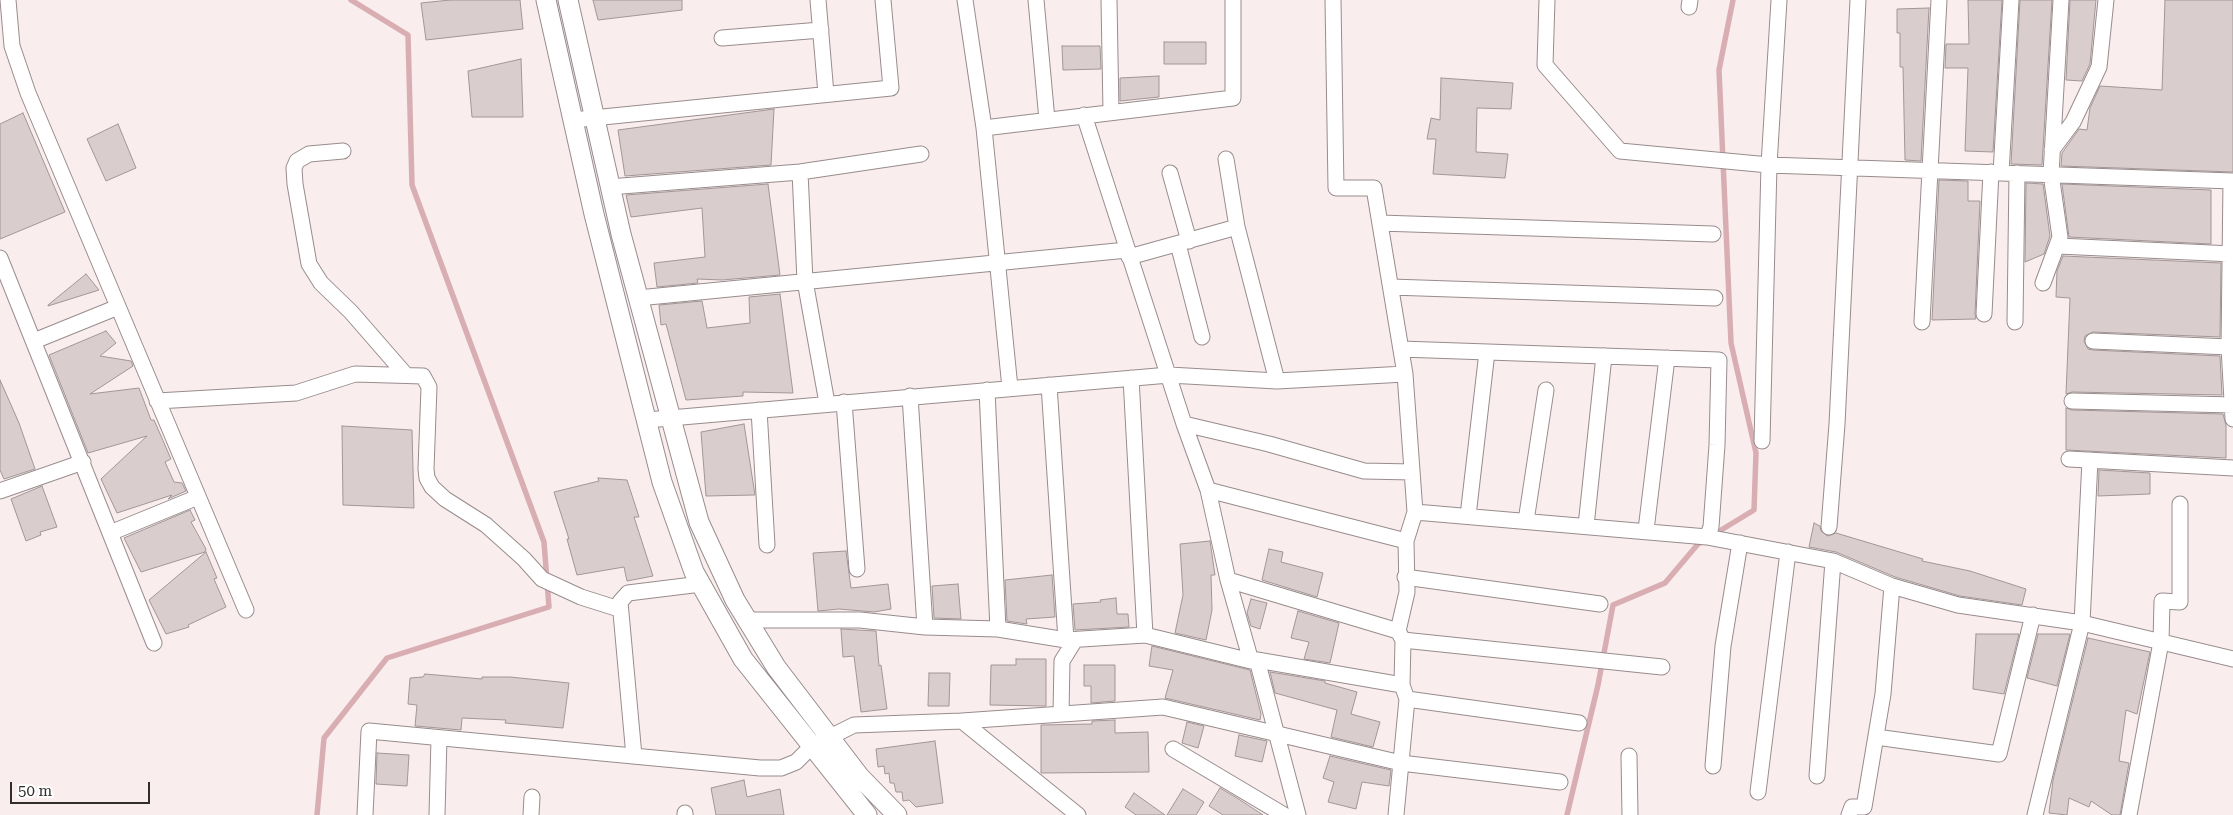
<!DOCTYPE html>
<html>
<head>
<meta charset="utf-8">
<style>
	body { margin:0 }
	#map { position:relative; width:2233px; height:815px; overflow:hidden; background:#faedee; font-family:"Roboto Serif",serif }
	canvas { display:block }
	.scale { position:absolute; left:10px; top:782px; width:140px; height:22px; box-sizing:border-box; border:2px solid #322d2d; border-top:0; padding-left:6px; font-size:15px; line-height:18px; white-space:nowrap; color:#322d2d; -webkit-text-stroke:4px #fefefe; paint-order:stroke }
</style>
</head>
<body>
<div id="map">
<canvas width="2233" height="815"></canvas>
<div class="scale">50 m</div>
</div>
<script>
const g = document.querySelector('canvas').getContext('2d');
g.lineJoin = 'round';
const poly = rows => new Path2D(rows.map(r => 'M' + r).join(''));
function stroke(path, color, width, dash) { g.strokeStyle = color; g.lineWidth = width; g.lineCap = dash ? 'butt' : 'round'; g.setLineDash(dash || []); g.stroke(path); }
function fillPath(path, color) { g.fillStyle = color; g.fill(path, 'evenodd'); }
const stream = poly([
	[1713,535,1754,510,1756,453,1731,343,1719,70,1733,0],
	[317,815,324,738,387,658,549,607,544,542,412,185,408,35,351,0],
	[1567,815,1598,685,1613,605,1665,583,1698,544,1705,540]
]);
const building = poly([
	[450,0,520,0,523,29,426,40,421,3,450,0],
	[593,0,682,0,682,10,598,20,593,0],
	[1968,0,2002,0,1993,152,1965,151,1968,68,1945,68,1946,44,1969,44,1968,0],
	[2020,0,2052,0,2042,165,2011,164,2020,0],
	[2070,0,2096,0,2090,64,2082,81,2066,80,2070,0],
	[2165,0,2233,0,2233,172,2061,166,2062,153,2079,129,2087,130,2090,108,2100,86,2162,90,2165,0],
	[1929,8,1921,161,1905,160,1903,67,1900,67,1900,33,1897,33,1897,9,1929,8],
	[1164,42,1206,42,1206,64,1164,64,1164,42],
	[1062,46,1100,46,1101,69,1063,70,1062,46],
	[521,59,523,117,472,117,468,71,521,59],
	[1159,76,1159,97,1120,101,1120,78,1159,76],
	[1441,78,1513,83,1511,109,1477,108,1476,152,1508,154,1505,178,1433,174,1436,139,1427,139,1431,118,1440,120,1441,78],
	[774,109,771,165,625,176,618,130,774,109],
	[23,113,65,212,0,239,0,124,23,113],
	[118,124,136,168,106,181,87,139,118,124],
	[1939,180,1968,181,1968,201,1980,201,1975,314,1976,319,1932,320,1939,180],
	[2026,183,2043,184,2050,236,2044,254,2025,262,2026,183],
	[768,184,780,275,722,280,697,279,698,283,657,287,654,263,705,257,702,208,631,217,626,195,768,184],
	[2062,184,2211,190,2211,244,2069,237,2062,184],
	[2063,256,2221,263,2220,337,2093,332,2085,336,2084,341,2088,349,2093,350,2220,356,2222,395,2072,392,2066,394,2070,298,2056,297,2057,271,2063,256],
	[86,274,99,290,48,306,48,305,86,274],
	[780,294,793,393,743,392,743,396,686,400,666,324,661,325,659,305,702,301,707,328,750,323,749,297,780,294],
	[106,331,116,343,100,356,131,361,133,366,90,394,139,388,151,420,154,420,171,459,165,462,174,482,182,483,186,491,168,499,172,495,117,513,101,479,147,436,88,453,49,355,106,331],
	[0,380,19,423,35,469,4,479,0,470,0,380],
	[2066,408,2072,410,2223,414,2226,425,2226,458,2066,450,2066,408],
	[744,424,755,495,706,496,701,432,744,424],
	[342,426,412,430,414,508,343,505,342,426],
	[2099,470,2150,473,2150,494,2098,496,2099,470],
	[598,478,627,480,639,517,634,517,653,576,627,581,624,567,577,575,567,539,569,539,554,492,599,481,598,478],
	[42,486,57,527,40,532,41,535,26,541,11,499,42,486],
	[190,510,195,520,191,522,206,549,205,552,141,572,124,538,190,510],
	[1814,523,1820,526,1821,531,1828,536,1836,533,1923,559,1922,561,1970,571,2026,589,2022,605,1960,596,1895,577,1836,552,1809,547,1814,523],
	[1210,541,1215,575,1211,575,1212,610,1206,640,1175,633,1183,595,1180,544,1210,541],
	[1269,549,1283,552,1281,562,1323,573,1317,597,1262,580,1269,549],
	[846,551,851,588,888,584,891,609,874,612,839,609,818,611,813,553,846,551],
	[206,552,217,578,214,579,226,607,188,625,189,627,166,634,149,600,206,552],
	[1052,575,1055,617,1026,619,1027,624,1007,621,1005,580,1052,575],
	[958,584,961,619,934,618,932,586,958,584],
	[1116,598,1117,614,1128,614,1129,627,1075,630,1073,604,1101,602,1100,600,1116,598],
	[1251,599,1267,603,1260,629,1251,626,1247,613,1251,599],
	[1298,611,1339,623,1330,663,1304,659,1309,642,1291,638,1298,611],
	[841,629,876,631,879,666,881,665,887,709,861,712,854,656,843,657,841,629],
	[1976,634,2019,634,2004,694,1973,689,1976,634],
	[2038,634,2070,634,2057,686,2027,678,2038,634],
	[2088,638,2150,652,2137,714,2126,710,2119,761,2129,763,2120,815,2112,815,2091,801,2089,807,2069,798,2067,815,2049,813,2053,780,2088,638],
	[1152,646,1250,670,1261,714,1260,720,1165,698,1173,670,1149,666,1152,646],
	[1016,659,1046,659,1046,706,990,705,991,665,1016,665,1016,659],
	[1084,665,1115,665,1115,701,1091,703,1091,686,1084,686,1084,665],
	[1270,672,1325,681,1325,683,1357,692,1351,714,1380,722,1373,747,1331,737,1337,710,1275,693,1270,672],
	[929,673,950,673,949,706,928,706,929,673],
	[425,674,482,679,482,677,510,677,569,683,563,728,505,723,506,720,462,718,461,730,415,726,417,705,408,704,410,678,423,677,425,674],
	[1115,720,1115,733,1148,732,1149,772,1041,773,1041,725,1092,724,1092,721,1115,720],
	[1187,722,1204,726,1198,748,1182,743,1187,722],
	[1239,735,1267,741,1262,762,1235,756,1239,735],
	[935,741,943,803,916,807,909,800,903,801,902,792,896,792,894,783,890,783,889,773,885,774,884,766,878,767,876,749,935,741],
	[377,753,409,755,407,786,376,784,377,753],
	[1330,756,1391,770,1389,786,1362,782,1356,809,1328,802,1334,782,1323,778,1330,756],
	[744,780,747,797,780,789,784,815,716,815,711,788,744,780],
	[1220,788,1237,798,1263,815,1223,815,1209,806,1220,788],
	[1183,789,1204,802,1196,815,1167,815,1183,789],
	[1134,793,1165,815,1136,815,1125,807,1134,793]
]);
const minor = poly([
	[8,0,12,46,28,93,246,610],
	[818,0,826,94],
	[965,0,984,128,1010,388],
	[1036,0,1047,120],
	[1109,0,1111,112],
	[1333,0,1336,188,1374,188,1405,374,1415,512,1406,541,1407,592,1398,631,1403,640,1402,685,1407,699,1396,815],
	[1547,0,1545,65,1620,151,1769,165,2233,181],
	[1689,7,1690,0],
	[722,38,821,30],
	[1084,115,1184,424,1208,490,1228,580,1251,661,1257,660,1298,815],
	[573,120,891,88,883,0],
	[984,128,1233,98,1233,0],
	[2052,150,2073,122,2099,67,2106,0],
	[343,151,309,154,297,161,294,168,295,184,309,264,321,283,351,312,405,374],
	[1226,159,1237,227],
	[800,172,805,281,827,403],
	[1170,173,1189,241],
	[2001,173,2011,0],
	[2231,181,2229,347,2233,419],
	[609,187,800,172,921,154],
	[1380,223,1713,234],
	[1178,244,1202,337],
	[2058,246,2233,254],
	[1129,257,1237,227,1277,381],
	[0,258,154,643],
	[2043,283,2060,237,2051,174,2061,0],
	[1391,287,1715,298],
	[638,298,1127,250],
	[1984,314,1991,172],
	[1922,322,1939,0],
	[2015,322,2017,173],
	[34,341,118,307],
	[2093,341,2229,347],
	[1401,349,1719,360,1717,445,1711,527,1707,537],
	[1131,378,1145,635,1251,661],
	[1049,385,1066,640,1075,640,1062,661,1061,714],
	[910,396,925,627],
	[157,401,296,393,355,374,423,376,429,387,426,469,427,478,432,487,445,499,486,525,524,559,542,579,581,597,619,609],
	[2072,401,2233,405],
	[844,402,857,569],
	[759,410,767,545],
	[647,420,1169,375,1277,381,1405,374],
	[1184,424,1269,444,1364,471,1412,472],
	[1762,441,1769,165,1779,0],
	[2069,459,2233,468],
	[1208,490,1406,541],
	[0,491,83,462],
	[1415,512,1707,537,1833,561,1892,586,1958,605,2082,623,2233,659],
	[1468,516,1487,352],
	[1526,521,1546,390],
	[1586,526,1604,356],
	[1829,527,1837,424,1858,0],
	[1646,530,1667,358],
	[110,533,198,497],
	[1405,577,1600,604],
	[1228,580,1398,631],
	[747,620,860,620,925,627,998,629,987,390],
	[998,629,1066,640,1145,635],
	[1403,640,1662,667],
	[1257,660,1402,685],
	[1407,699,1579,723],
	[962,721,1078,815],
	[1876,737,1999,754,2033,615],
	[1173,749,1284,815],
	[634,756,620,602,628,593,701,584],
	[1629,756,1630,815],
	[1713,766,1723,646,1740,543],
	[1817,776,1833,561],
	[1758,792,1788,552],
	[685,813,685,815],
	[365,815,369,731,760,768,781,768,796,762,812,746,854,725,962,721,1163,707,1401,763,1560,782],
	[437,815,439,738],
	[531,815,532,797],
	[1849,815,1852,807,1864,807,1883,694,1892,586],
	[2035,815,2082,623,2090,460],
	[2129,815,2161,642,2162,601,2180,602,2180,504]
]);
const tertiary = poly([
	[546,0,594,214,662,482,694,572,743,659,867,815],
	[568,0,621,234,699,522,735,600,776,667,860,777,897,815]
]);
stroke(stream, '#d9aeb3', 5.5);
fillPath(building, '#d9cdce');
stroke(building, '#a29697', 1);
stroke(minor, '#988c8d', 17);
stroke(tertiary, '#988c8d', 21);
stroke(minor, '#fff', 15);
stroke(tertiary, '#fff', 19);
</script>
</body>
</html>
